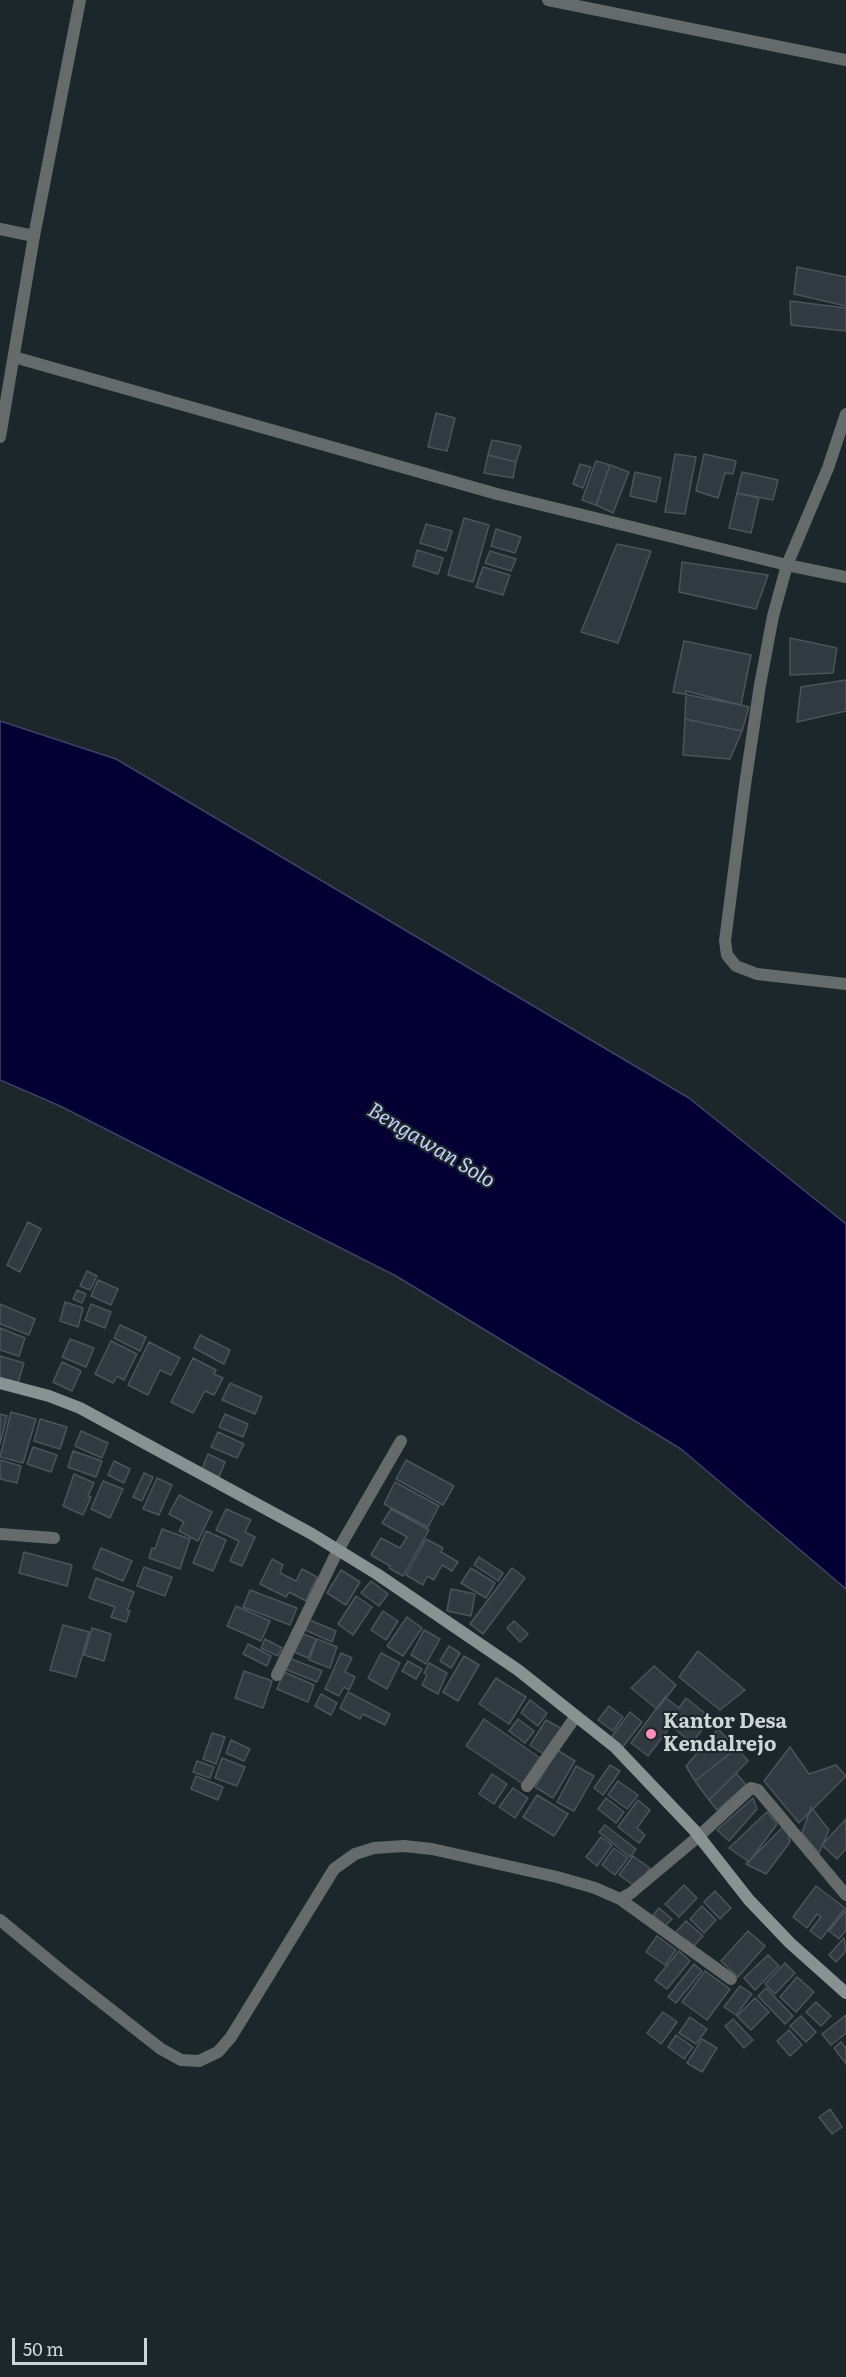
<!DOCTYPE html>
<html>
<head>
<meta charset="utf-8">
<style>
	body { margin:0 }
	#map { position:relative; width:846px; height:2377px; overflow:hidden; background:#1c272b; font-family:Literata,serif }
	canvas { display:block }
	.scale { position:absolute; left:12px; top:2338px; width:135px; height:27px; box-sizing:border-box; border:3px solid #ced5d7; border-top:0; padding-left:8px; font-size:18px; line-height:21px; white-space:nowrap; color:#ced5d7; -webkit-text-stroke:4px #1c272b; paint-order:stroke }
</style>
</head>
<body>
<div id="map">
<canvas width="846" height="2377"></canvas>
<div class="scale">50 m</div>
</div>
<script>
const g = document.querySelector('canvas').getContext('2d');
g.lineJoin = 'round';
function fillPath(path, color) { g.fillStyle = color; g.fill(path, 'evenodd'); }
const poly = rows => new Path2D(rows.map(r => 'M' + r).join(''));
function stroke(path, color, width, dash) { g.strokeStyle = color; g.lineWidth = width; g.lineCap = dash ? 'butt' : 'round'; g.setLineDash(dash || []); g.stroke(path); }
function write(font, color, halo, rows, align = 'center') {
  g.font = font + ' Literata,serif'; g.lineWidth = 4.5; g.setLineDash([]); g.textBaseline = 'middle'; g.strokeStyle = halo; g.fillStyle = color; for (const [text, x, y, turn = 0] of rows) {
    g.save(); g.translate(x, y); g.rotate((+turn || 0) * Math.PI / 180); g.textAlign = isNaN(turn) ? turn : align; if (halo) g.strokeText(text, 0, 0); g.fillText(text, 0, 0); g.restore();
  }
}
const water = poly([
	[0,721,116,759,689,1098,846,1224,846,1589,681,1449,396,1276,60,1106,0,1080,0,721]
]);
const building = poly([
	[797,267,846,277,846,306,794,294,797,267],
	[790,301,846,308,846,331,791,325,790,301],
	[436,413,455,418,447,451,428,447,436,413],
	[492,440,521,446,516,462,488,455,492,440],
	[675,454,696,457,685,514,665,512,675,454],
	[704,454,736,461,733,474,725,473,718,498,696,491,704,454],
	[488,455,516,462,513,478,484,473,488,455],
	[596,461,610,465,596,505,582,500,596,461],
	[580,464,591,467,583,488,573,484,580,464],
	[610,465,629,472,613,513,596,505,610,465],
	[635,472,661,478,656,502,630,496,635,472],
	[742,472,778,480,773,500,737,493,742,472],
	[737,493,759,498,751,533,729,528,737,493],
	[464,518,489,525,473,582,448,575,464,518],
	[426,524,452,531,446,551,420,543,426,524],
	[496,529,521,537,515,553,491,546,496,529],
	[617,544,651,551,618,643,581,632,617,544],
	[417,550,443,558,438,574,413,566,417,550],
	[490,551,516,559,511,571,485,563,490,551],
	[682,562,768,575,756,609,679,592,682,562],
	[483,567,510,575,503,595,476,587,483,567],
	[790,638,837,648,833,673,790,675,790,638],
	[684,641,751,655,741,705,673,692,684,641],
	[846,680,846,711,797,722,801,687,846,680],
	[686,691,749,707,742,731,685,719,686,691],
	[685,719,742,731,730,759,683,755,685,719],
	[28,1222,41,1229,20,1272,7,1265,28,1222],
	[87,1271,97,1276,90,1290,80,1286,87,1271],
	[98,1280,118,1289,111,1305,91,1296,98,1280],
	[77,1290,86,1294,82,1303,73,1299,77,1290],
	[65,1302,83,1308,78,1327,60,1321,65,1302],
	[0,1304,35,1319,29,1335,0,1324,0,1304],
	[91,1304,111,1312,105,1328,85,1320,91,1304],
	[120,1325,146,1337,140,1351,114,1338,120,1325],
	[0,1328,25,1338,19,1356,0,1350,0,1328],
	[200,1335,230,1350,224,1364,194,1348,200,1335],
	[70,1339,94,1348,86,1367,62,1357,70,1339],
	[111,1341,137,1354,124,1380,117,1376,113,1383,95,1374,111,1341],
	[149,1342,180,1358,171,1375,160,1370,148,1395,128,1385,149,1342],
	[0,1356,24,1363,17,1386,0,1380,0,1356],
	[193,1358,216,1370,214,1374,223,1378,214,1395,205,1391,193,1413,171,1402,193,1358],
	[62,1362,81,1371,72,1391,53,1382,62,1362],
	[230,1383,262,1397,255,1414,222,1400,230,1383],
	[11,1412,36,1419,23,1463,0,1457,11,1412],
	[0,1414,7,1416,0,1444,0,1414],
	[225,1414,248,1424,243,1437,219,1427,225,1414],
	[40,1419,67,1427,60,1449,34,1441,40,1419],
	[81,1431,108,1443,102,1458,75,1446,81,1431],
	[218,1432,244,1444,237,1458,211,1447,218,1432],
	[33,1447,57,1455,51,1472,27,1464,33,1447],
	[73,1451,102,1461,96,1477,68,1467,73,1451],
	[208,1454,225,1462,219,1477,202,1469,208,1454],
	[0,1460,21,1466,17,1483,0,1479,0,1460],
	[406,1460,454,1486,443,1505,396,1479,406,1460],
	[114,1461,130,1469,124,1483,108,1475,114,1461],
	[144,1473,153,1477,142,1501,133,1497,144,1473],
	[74,1474,94,1483,88,1496,91,1497,83,1515,63,1506,74,1474],
	[157,1478,172,1485,159,1515,143,1509,157,1478],
	[103,1481,123,1489,110,1518,91,1509,103,1481],
	[395,1482,439,1506,428,1527,384,1504,395,1482],
	[179,1495,212,1512,198,1541,179,1531,184,1522,169,1514,179,1495],
	[226,1509,251,1520,245,1532,255,1537,242,1566,230,1561,239,1541,216,1530,226,1509],
	[391,1509,429,1530,403,1576,389,1568,390,1566,371,1555,381,1538,400,1548,407,1537,382,1523,391,1509],
	[162,1529,190,1539,180,1569,149,1558,152,1548,155,1549,162,1529],
	[206,1531,226,1540,213,1571,193,1563,206,1531],
	[426,1539,443,1548,441,1552,458,1562,452,1571,442,1565,434,1580,427,1576,423,1585,406,1575,426,1539],
	[101,1548,132,1561,123,1581,93,1568,101,1548],
	[24,1552,72,1565,67,1586,19,1573,24,1552],
	[479,1557,503,1573,498,1581,474,1565,479,1557],
	[272,1559,283,1565,280,1573,296,1581,302,1569,317,1577,306,1601,289,1592,286,1597,260,1584,272,1559],
	[144,1567,172,1577,165,1596,137,1586,144,1567],
	[471,1568,495,1583,486,1598,461,1583,471,1568],
	[512,1568,525,1578,483,1634,470,1624,512,1568],
	[341,1570,360,1582,346,1605,327,1593,341,1570],
	[96,1578,134,1592,127,1610,130,1611,126,1622,111,1617,115,1607,89,1598,96,1578],
	[371,1581,388,1594,379,1606,361,1593,371,1581],
	[451,1589,475,1594,471,1616,447,1611,451,1589],
	[250,1590,297,1608,290,1625,243,1607,250,1590],
	[356,1596,372,1607,353,1635,338,1624,356,1596],
	[236,1606,270,1621,261,1641,227,1626,236,1606],
	[383,1611,398,1621,386,1640,371,1630,383,1611],
	[407,1617,422,1628,403,1656,387,1646,407,1617],
	[307,1619,336,1631,332,1642,303,1629,307,1619],
	[514,1621,528,1634,520,1642,507,1628,514,1621],
	[63,1625,89,1632,76,1677,50,1670,63,1625],
	[92,1628,111,1634,104,1661,84,1655,92,1628],
	[424,1630,440,1639,426,1664,411,1655,424,1630],
	[301,1633,316,1639,308,1658,294,1652,301,1633],
	[265,1639,282,1648,278,1656,261,1648,265,1639],
	[317,1639,337,1647,330,1668,309,1660,317,1639],
	[248,1644,271,1656,267,1666,243,1654,248,1644],
	[449,1646,460,1653,451,1668,440,1661,449,1646],
	[698,1651,745,1690,720,1710,679,1677,698,1651],
	[341,1653,352,1658,345,1672,355,1677,349,1690,344,1687,339,1696,325,1689,341,1653],
	[381,1653,400,1663,387,1689,368,1678,381,1653],
	[464,1656,479,1665,458,1701,443,1692,464,1656],
	[289,1658,322,1671,317,1682,285,1669,289,1658],
	[408,1661,422,1669,416,1679,402,1671,408,1661],
	[429,1663,447,1673,438,1694,422,1685,427,1675,424,1673,429,1663],
	[654,1666,676,1685,657,1709,631,1688,654,1666],
	[244,1671,272,1681,263,1708,235,1698,244,1671],
	[284,1672,314,1685,308,1702,277,1689,284,1672],
	[496,1678,526,1697,509,1724,479,1704,496,1678],
	[348,1692,390,1714,385,1725,363,1714,360,1719,340,1708,348,1692],
	[321,1694,337,1703,331,1715,315,1706,321,1694],
	[665,1697,679,1708,686,1698,711,1718,692,1743,671,1726,648,1756,631,1743,665,1697],
	[530,1700,547,1713,538,1726,521,1713,530,1700],
	[609,1706,623,1717,613,1731,598,1720,609,1706],
	[630,1712,642,1722,622,1748,610,1739,630,1712],
	[484,1719,540,1758,523,1784,466,1746,484,1719],
	[518,1719,534,1731,525,1743,509,1731,518,1719],
	[546,1720,562,1729,545,1755,530,1745,546,1720],
	[718,1729,737,1748,695,1781,686,1766,718,1729],
	[212,1733,225,1737,216,1764,203,1759,212,1733],
	[231,1740,250,1749,244,1761,226,1753,231,1740],
	[790,1747,809,1774,836,1765,846,1776,799,1823,764,1781,790,1747],
	[737,1748,748,1761,709,1800,695,1781,737,1748],
	[557,1750,575,1761,553,1798,535,1787,557,1750],
	[222,1758,245,1767,237,1786,215,1778,222,1758],
	[197,1761,214,1767,210,1778,193,1772,197,1761],
	[610,1765,620,1771,603,1795,594,1788,610,1765],
	[576,1766,594,1776,574,1811,557,1802,576,1766],
	[736,1773,746,1785,717,1810,709,1800,736,1773],
	[492,1774,507,1784,494,1804,479,1794,492,1774],
	[196,1776,223,1787,218,1800,191,1789,196,1776],
	[618,1781,638,1795,627,1809,608,1795,618,1781],
	[513,1788,528,1798,515,1818,499,1807,513,1788],
	[537,1795,568,1814,554,1836,523,1817,537,1795],
	[606,1798,624,1812,616,1823,598,1809,606,1798],
	[753,1798,757,1809,729,1841,717,1830,753,1798],
	[638,1800,650,1810,637,1828,645,1835,639,1843,618,1827,638,1800],
	[811,1807,829,1830,819,1853,802,1833,811,1807],
	[767,1812,777,1824,749,1862,729,1848,767,1812],
	[846,1819,846,1849,837,1859,822,1845,846,1819],
	[786,1824,790,1842,766,1874,746,1864,786,1824],
	[605,1825,636,1849,630,1857,599,1832,605,1825],
	[601,1837,612,1845,597,1866,586,1857,601,1837],
	[614,1848,628,1858,615,1875,602,1865,614,1848],
	[633,1856,650,1868,636,1887,619,1875,633,1856],
	[684,1885,697,1898,679,1917,665,1904,684,1885],
	[816,1886,845,1908,821,1939,810,1931,821,1917,817,1914,807,1928,793,1917,816,1886],
	[715,1891,731,1908,720,1919,704,1902,715,1891],
	[702,1906,716,1920,704,1933,690,1919,702,1906],
	[659,1908,672,1919,665,1926,653,1915,659,1908],
	[846,1910,846,1930,839,1939,829,1931,846,1910],
	[686,1921,703,1936,692,1948,675,1933,686,1921],
	[748,1931,765,1946,738,1977,721,1961,748,1931],
	[657,1936,676,1950,665,1965,646,1952,657,1936],
	[844,1938,846,1951,836,1962,829,1955,844,1938],
	[679,1951,690,1961,667,1989,655,1980,679,1951],
	[768,1955,779,1966,755,1990,744,1978,768,1955],
	[785,1963,795,1973,775,1994,765,1984,785,1963],
	[694,1964,702,1971,676,2003,668,1997,694,1964],
	[705,1971,730,1989,707,2020,682,2002,705,1971],
	[797,1977,814,1992,796,2012,780,1997,797,1977],
	[740,1986,752,1994,736,2015,724,2007,740,1986],
	[766,1988,793,2016,785,2024,758,1996,766,1988],
	[755,1998,769,2012,751,2030,737,2016,755,1998],
	[816,2002,831,2016,821,2026,806,2012,816,2002],
	[663,2012,677,2022,661,2044,647,2033,663,2012],
	[846,2015,846,2033,831,2045,822,2034,846,2015],
	[801,2016,816,2032,806,2042,790,2026,801,2016],
	[690,2017,707,2029,696,2044,679,2033,690,2017],
	[733,2019,753,2040,744,2048,725,2026,733,2019],
	[789,2030,802,2045,790,2056,777,2041,789,2030],
	[676,2035,693,2047,684,2059,668,2047,676,2035],
	[702,2039,717,2048,702,2072,687,2063,702,2039],
	[841,2042,846,2048,846,2064,834,2048,841,2042],
	[830,2109,842,2127,832,2134,819,2117,830,2109]
]);
const street = poly([
	[548,0,846,60],
	[0,229,34,236],
	[14,357,497,494,787,565,846,577],
	[846,414,828,468,787,565,773,616,760,685,745,785,725,941,727,955,736,966,757,974,846,984],
	[0,437,34,236,80,0],
	[0,1534,54,1538],
	[277,1675,338,1550,401,1441],
	[527,1786,576,1716],
	[620,1899,731,1979],
	[0,1920,63,1972,161,2049,181,2060,199,2061,218,2052,231,2037,334,1869,355,1854,374,1848,404,1846,432,1849,557,1877,595,1888,620,1899,631,1893,699,1836,751,1788,758,1790,846,1895]
]);
const secondary = poly([
	[0,1383,49,1396,80,1408,312,1534,377,1574,518,1670,615,1747,694,1830,749,1900,790,1943,846,1993]
]);
const markers = [
	[651,1734,6,"#fe8ebc"]
];
const poiNames = [
	["Kantor Desa",663,1722],
	["Kendalrejo",663,1745]
];
const waterNames = [
	["Bengawan Solo",431,1146,31]
];
fillPath(water, '#050034');
stroke(water, '#414065', 1.5);
fillPath(building, '#323a41');
stroke(building, '#4b545b', 1.5);
stroke(street, '#656b6a', 12);
stroke(secondary, '#899292', 12);
for (const [x, y, r, color] of markers) { const dot = new Path2D(); dot.arc(x, y, r, 0, 2 * Math.PI); g.fillStyle = color; g.fill(dot); stroke(dot, '#1c272b', 2); }
write('bold 20px', '#ced5d7', '#1c272b', poiNames, 'left');
write('italic 21px', '#c2cef8', '#1c272b', waterNames);
</script>
</body>
</html>
